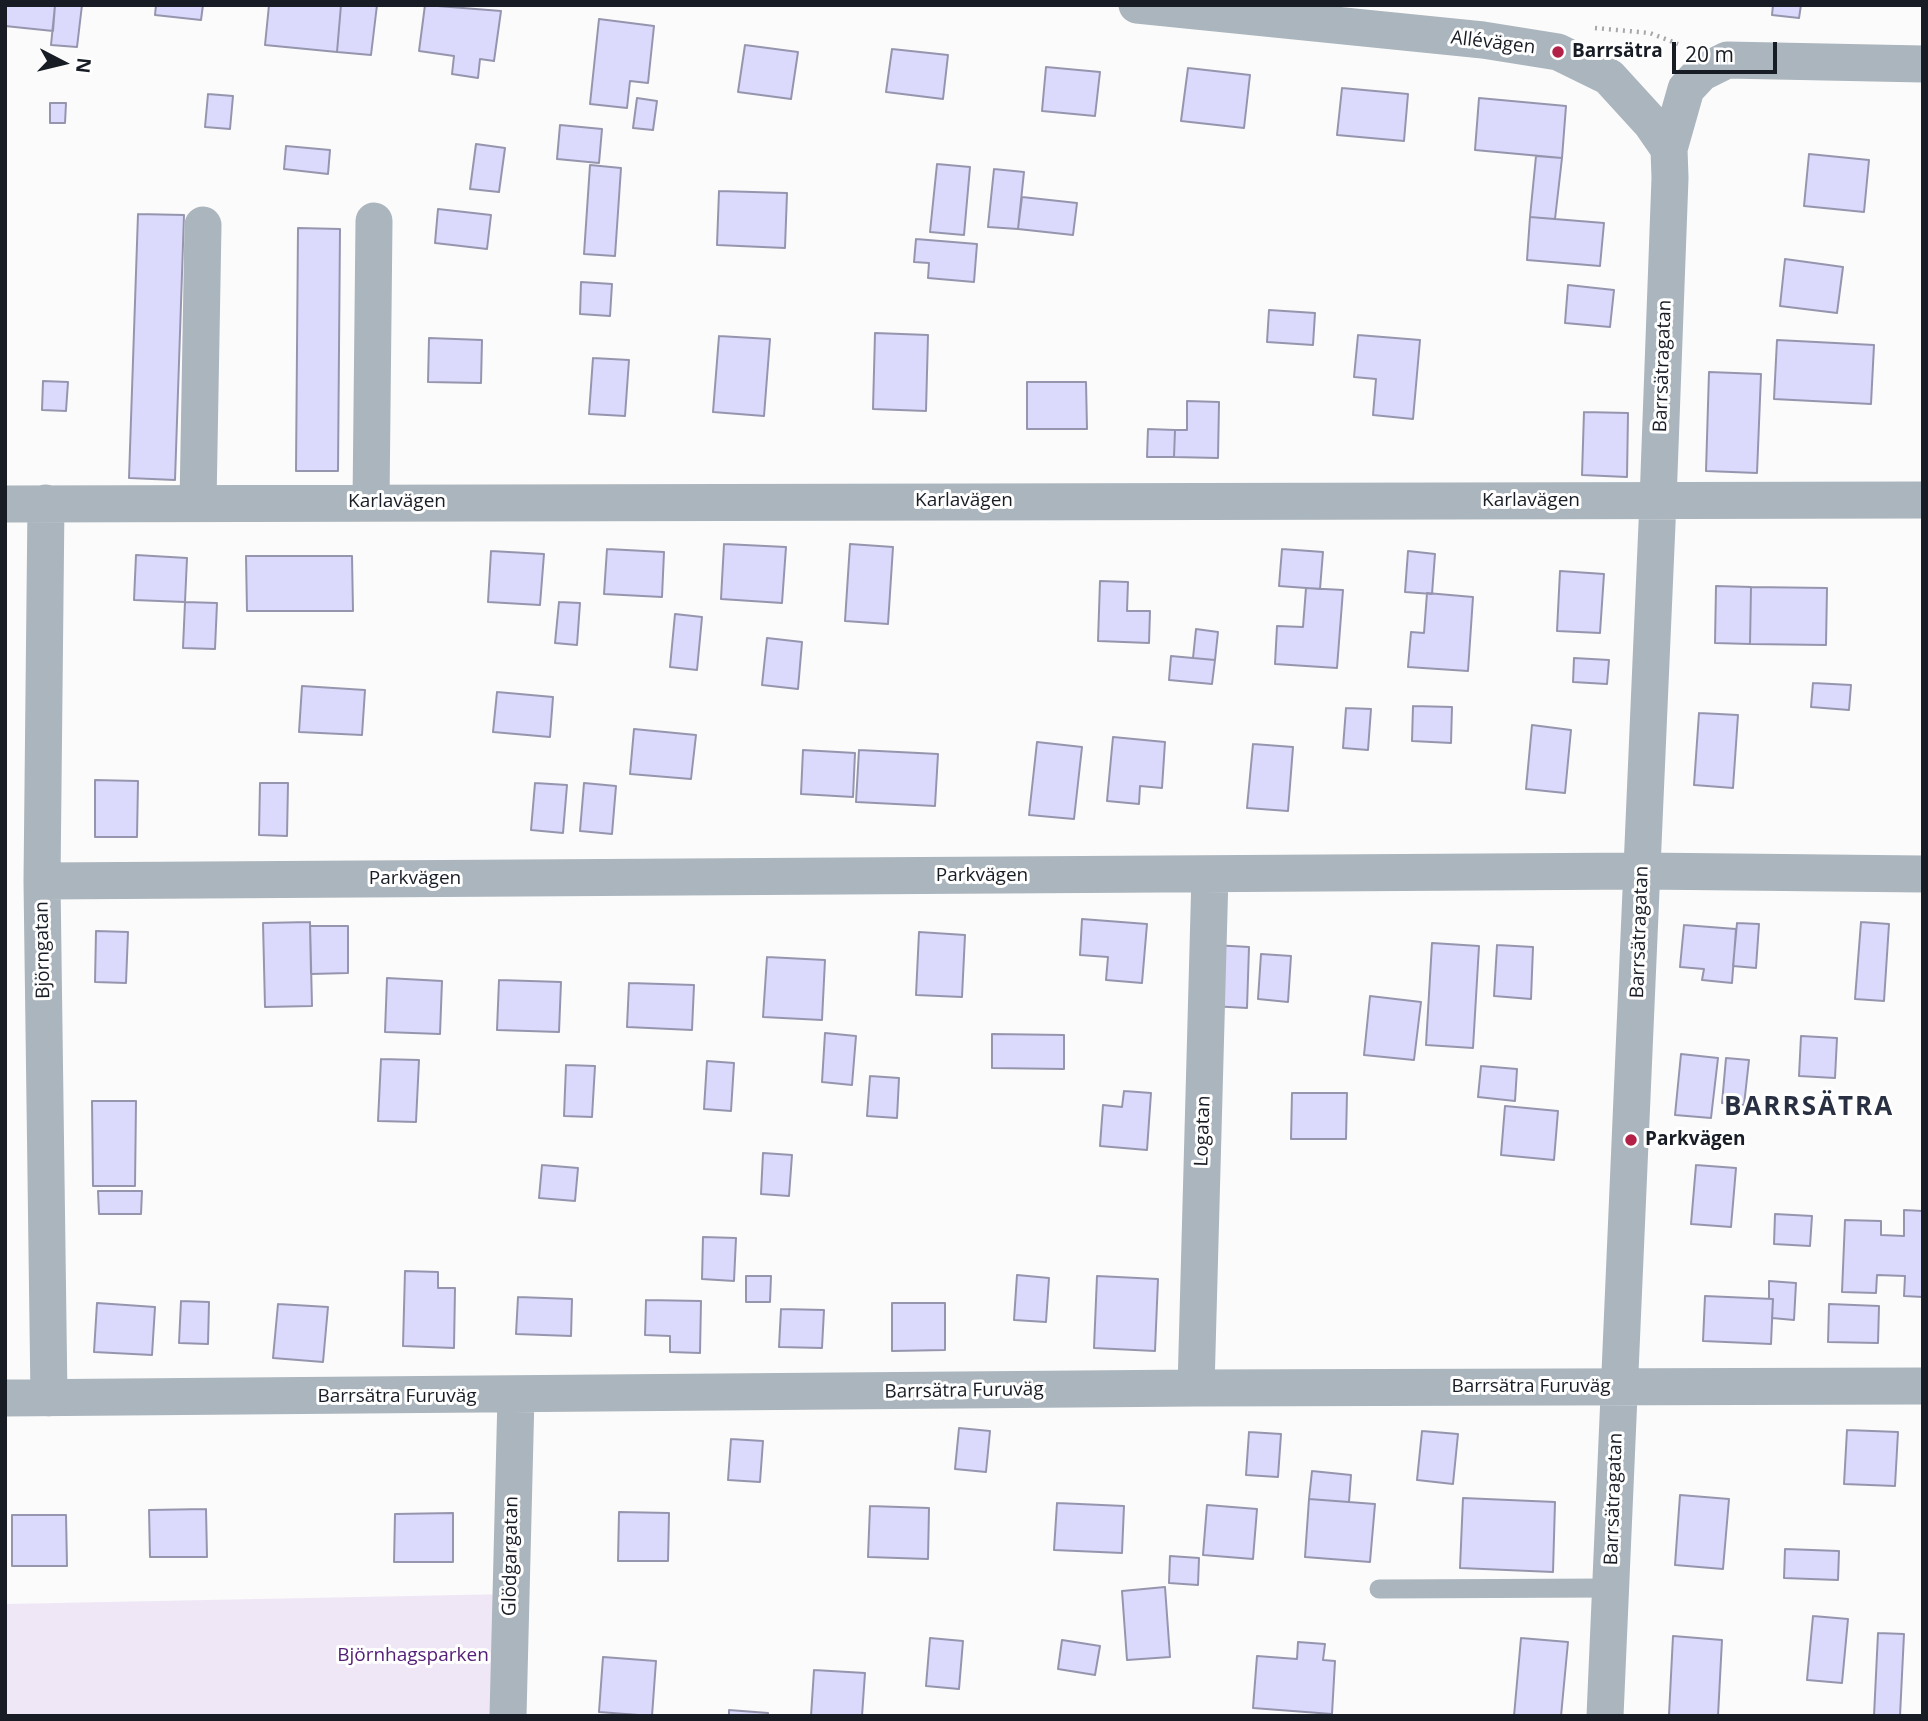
<!DOCTYPE html>
<html>
<head>
<meta charset="utf-8">
<style>
	body { margin:0 }
	#map { position:relative; width:1928px; height:1721px; overflow:hidden; background:#fbfbfb; font-family:"Open Sans",sans-serif }
	canvas { display:block }
	.frame { position:absolute; inset:0; border:7px solid #181c25; pointer-events:none }
	.north { position:absolute; left:28px; top:28px; width:70px; height:70px; -webkit-text-stroke:5px #fff; paint-order:stroke; rotate:97deg; font-size:19px; font-weight:700; line-height:28px; text-align:center; color:#181c25 }
	.north::after { content:''; display:block; margin:auto; width:24px; height:32px; background:#181c25; clip-path:polygon(50% 0,100% 100%,50% 72%,0 100%) }
	.scale { position:absolute; left:1672px; top:42px; width:105px; height:32px; box-sizing:border-box; border:4px solid #181c25; border-top:0; padding-left:9px; font-size:21px; line-height:24px; white-space:nowrap; color:#181c25; -webkit-text-stroke:5px #fff; paint-order:stroke }
</style>
</head>
<body>
<div id="map">
<canvas width="1928" height="1721"></canvas>
<div class="frame"></div>
<div class="north">N</div>
<div class="scale">20 m</div>
</div>
<script>
const g = document.querySelector('canvas').getContext('2d');
g.lineJoin = 'round';
function fillPath(path, color) { g.fillStyle = color; g.fill(path, 'evenodd'); }
const poly = rows => new Path2D(rows.map(r => 'M' + r).join(''));
function stroke(path, color, width, dash) { g.strokeStyle = color; g.lineWidth = width; g.lineCap = dash ? 'butt' : 'round'; g.setLineDash(dash || []); g.stroke(path); }
function write(font, color, halo, rows, align = 'center') {
  g.font = font + ' "Open Sans",sans-serif'; g.lineWidth = 6; g.setLineDash([]); g.textBaseline = 'middle'; g.strokeStyle = halo; g.fillStyle = color; for (const [text, x, y, turn = 0] of rows) {
    g.save(); g.translate(x, y); g.rotate((+turn || 0) * Math.PI / 180); g.textAlign = isNaN(turn) ? turn : align; if (halo) g.strokeText(text, 0, 0); g.fillText(text, 0, 0); g.restore();
  }
}
const green = poly([
	[510,1594,508,1716,5,1716,5,1604]
]);
const building = poly([
	[5,5,55,5,53,31,5,26,5,5],
	[55,5,82,5,77,47,51,45,55,5],
	[156,5,203,5,201,20,155,15,156,5],
	[269,5,341,5,337,52,265,45,269,5],
	[341,5,377,5,371,55,337,52,341,5],
	[425,5,501,11,494,61,480,59,478,78,452,74,454,56,419,51,425,5],
	[1773,5,1801,5,1799,18,1772,15,1773,5],
	[599,19,654,26,648,83,630,81,627,108,590,104,599,19],
	[745,45,798,52,791,99,738,92,745,45],
	[892,49,948,55,943,99,886,92,892,49],
	[1046,67,1100,72,1095,116,1042,111,1046,67],
	[1188,68,1250,75,1244,128,1181,121,1188,68],
	[1342,88,1408,94,1404,141,1337,135,1342,88],
	[208,94,233,96,230,129,205,127,208,94],
	[637,98,657,101,653,130,633,128,637,98],
	[1479,98,1566,106,1562,158,1475,150,1479,98],
	[50,103,66,103,65,123,50,123,50,103],
	[560,125,602,129,599,163,557,159,560,125],
	[476,144,505,148,499,192,470,189,476,144],
	[286,146,330,150,328,174,284,169,286,146],
	[1809,154,1869,160,1864,212,1804,206,1809,154],
	[1536,156,1562,158,1555,219,1530,217,1536,156],
	[937,164,970,167,964,235,930,232,937,164],
	[590,165,621,168,615,256,584,254,590,165],
	[994,169,1024,172,1018,229,988,227,994,169],
	[719,191,787,193,785,248,717,245,719,191],
	[1022,197,1077,203,1073,235,1018,229,1022,197],
	[438,209,491,215,487,249,435,243,438,209],
	[138,214,184,215,175,480,129,478,138,214],
	[1530,217,1604,223,1600,266,1527,260,1530,217],
	[298,228,340,229,338,471,296,471,298,228],
	[916,239,977,244,974,282,928,278,929,263,914,262,916,239],
	[1785,259,1843,267,1837,313,1780,306,1785,259],
	[581,282,612,284,610,316,580,314,581,282],
	[1568,285,1614,290,1610,327,1565,323,1568,285],
	[1269,310,1315,313,1313,345,1267,342,1269,310],
	[875,333,928,335,926,411,873,409,875,333],
	[1358,335,1420,340,1413,419,1373,415,1376,379,1354,377,1358,335],
	[719,336,770,339,764,416,713,412,719,336],
	[429,338,482,340,481,383,428,382,429,338],
	[1777,340,1874,345,1871,404,1774,399,1777,340],
	[593,358,629,360,625,416,589,414,593,358],
	[1709,372,1761,374,1757,473,1706,471,1709,372],
	[43,381,68,382,66,411,42,410,43,381],
	[1027,382,1086,382,1087,429,1027,429,1027,382],
	[1187,401,1219,402,1218,458,1174,457,1175,430,1187,430,1187,401],
	[1584,412,1628,413,1627,477,1582,475,1584,412],
	[1148,429,1175,430,1174,457,1147,457,1148,429],
	[724,544,786,547,782,603,721,599,724,544],
	[850,544,893,547,888,624,845,621,850,544],
	[607,549,664,552,662,597,604,594,607,549],
	[1282,549,1323,552,1320,589,1279,586,1282,549],
	[491,551,544,554,540,605,488,602,491,551],
	[1408,551,1435,554,1432,594,1405,592,1408,551],
	[136,555,187,558,185,602,134,600,136,555],
	[246,556,352,556,353,611,247,611,246,556],
	[1560,571,1604,574,1600,633,1557,631,1560,571],
	[1100,581,1128,582,1127,611,1150,611,1149,643,1098,641,1100,581],
	[1716,586,1751,587,1750,644,1715,643,1716,586],
	[1751,587,1827,588,1826,645,1750,644,1751,587],
	[1306,588,1343,590,1337,668,1275,664,1277,626,1303,627,1306,588],
	[1427,593,1473,597,1468,671,1408,667,1411,632,1424,633,1427,593],
	[185,602,217,603,215,649,183,648,185,602],
	[559,602,580,603,577,645,555,643,559,602],
	[675,614,702,617,697,670,670,667,675,614],
	[1196,629,1218,632,1215,660,1193,658,1196,629],
	[767,638,802,642,798,689,762,685,767,638],
	[1171,656,1215,660,1212,684,1169,680,1171,656],
	[1574,658,1609,660,1607,684,1573,682,1574,658],
	[1813,683,1851,685,1849,710,1811,707,1813,683],
	[302,686,365,690,362,735,299,732,302,686],
	[497,692,553,697,550,737,493,732,497,692],
	[1413,706,1452,707,1451,743,1412,741,1413,706],
	[1346,708,1371,709,1368,750,1343,748,1346,708],
	[1699,713,1738,715,1733,788,1694,785,1699,713],
	[1532,725,1571,730,1565,793,1526,789,1532,725],
	[634,729,696,735,691,779,630,774,634,729],
	[1113,737,1165,742,1162,788,1140,786,1139,804,1107,801,1113,737],
	[1037,742,1082,747,1074,819,1029,815,1037,742],
	[1253,744,1293,747,1288,811,1247,808,1253,744],
	[803,750,855,753,853,797,801,794,803,750],
	[859,750,938,754,935,806,856,802,859,750],
	[95,780,138,781,137,837,95,837,95,780],
	[260,783,288,783,287,836,259,835,260,783],
	[535,783,567,785,563,833,531,830,535,783],
	[584,783,616,786,612,834,580,831,584,783],
	[1082,919,1147,924,1142,983,1106,980,1108,957,1080,955,1082,919],
	[310,922,312,1006,265,1007,263,923,310,922],
	[1861,922,1889,924,1884,1001,1855,999,1861,922],
	[1737,923,1759,924,1756,968,1733,966,1737,923],
	[1684,925,1736,929,1732,983,1702,980,1704,969,1680,967,1684,925],
	[310,926,348,926,348,973,311,974,310,926],
	[96,931,128,932,126,983,95,982,96,931],
	[919,932,965,935,962,997,916,995,919,932],
	[1432,943,1479,946,1473,1048,1426,1045,1432,943],
	[1213,945,1249,947,1247,1008,1211,1006,1213,945],
	[1497,945,1533,947,1531,999,1494,996,1497,945],
	[1261,954,1291,956,1288,1002,1258,999,1261,954],
	[767,957,825,960,822,1020,763,1017,767,957],
	[387,978,442,981,440,1034,385,1032,387,978],
	[499,980,561,982,559,1032,497,1030,499,980],
	[629,983,694,985,692,1030,627,1027,629,983],
	[1370,996,1421,1002,1414,1060,1364,1055,1370,996],
	[825,1033,856,1036,852,1085,822,1082,825,1033],
	[992,1034,1064,1035,1064,1069,992,1068,992,1034],
	[1801,1036,1837,1038,1835,1078,1799,1076,1801,1036],
	[1681,1054,1718,1058,1711,1118,1675,1115,1681,1054],
	[1726,1058,1749,1060,1744,1105,1722,1103,1726,1058],
	[381,1059,419,1060,416,1122,378,1121,381,1059],
	[707,1061,734,1063,731,1111,704,1109,707,1061],
	[566,1065,595,1066,592,1117,564,1116,566,1065],
	[1481,1066,1517,1069,1515,1101,1478,1097,1481,1066],
	[870,1076,899,1078,897,1118,867,1116,870,1076],
	[1124,1091,1151,1093,1147,1150,1100,1146,1103,1105,1122,1107,1124,1091],
	[1292,1093,1347,1093,1346,1139,1291,1139,1292,1093],
	[92,1101,136,1101,135,1186,93,1186,92,1101],
	[1505,1106,1558,1111,1554,1160,1501,1155,1505,1106],
	[763,1153,792,1155,789,1196,761,1194,763,1153],
	[542,1165,578,1168,575,1201,539,1198,542,1165],
	[1696,1165,1736,1168,1731,1227,1691,1224,1696,1165],
	[98,1191,142,1191,141,1214,99,1214,98,1191],
	[1904,1210,1923,1211,1923,1297,1904,1296,1905,1276,1877,1275,1876,1293,1842,1292,1845,1220,1881,1221,1881,1235,1904,1236,1904,1210],
	[1775,1214,1812,1216,1810,1246,1774,1244,1775,1214],
	[703,1237,736,1238,734,1281,702,1279,703,1237],
	[405,1271,438,1272,438,1288,455,1288,454,1348,403,1346,405,1271],
	[1017,1275,1049,1278,1046,1322,1014,1320,1017,1275],
	[746,1276,771,1276,770,1302,746,1302,746,1276],
	[1097,1276,1158,1279,1155,1351,1094,1348,1097,1276],
	[1769,1281,1796,1283,1794,1320,1772,1318,1773,1299,1769,1299,1769,1281],
	[1705,1296,1773,1299,1771,1344,1703,1341,1705,1296],
	[518,1297,572,1299,571,1336,516,1334,518,1297],
	[646,1300,701,1301,700,1353,670,1352,670,1336,645,1335,646,1300],
	[181,1301,209,1302,208,1344,179,1343,181,1301],
	[97,1303,155,1307,152,1355,94,1352,97,1303],
	[892,1303,945,1303,945,1350,892,1351,892,1303],
	[278,1304,328,1307,323,1362,273,1358,278,1304],
	[1829,1304,1879,1306,1878,1343,1828,1342,1829,1304],
	[781,1309,824,1310,822,1348,779,1347,781,1309],
	[959,1428,990,1431,986,1472,955,1469,959,1428],
	[1847,1430,1898,1432,1895,1486,1844,1484,1847,1430],
	[1422,1431,1458,1434,1453,1484,1417,1480,1422,1431],
	[1249,1432,1281,1434,1278,1477,1246,1475,1249,1432],
	[731,1439,763,1441,760,1482,728,1480,731,1439],
	[1312,1471,1351,1475,1349,1502,1309,1499,1312,1471],
	[1680,1495,1729,1499,1723,1569,1675,1565,1680,1495],
	[1463,1498,1555,1502,1553,1572,1460,1568,1463,1498],
	[1309,1499,1375,1504,1370,1562,1305,1557,1309,1499],
	[1057,1503,1124,1506,1122,1553,1054,1550,1057,1503],
	[1207,1505,1257,1509,1253,1559,1203,1555,1207,1505],
	[870,1506,929,1508,928,1559,868,1557,870,1506],
	[206,1509,207,1557,150,1557,149,1510,206,1509],
	[619,1512,669,1513,668,1561,618,1561,619,1512],
	[453,1513,453,1562,394,1562,395,1514,453,1513],
	[12,1515,66,1515,67,1566,12,1566,12,1515],
	[1785,1549,1839,1551,1838,1580,1784,1578,1785,1549],
	[1170,1556,1199,1558,1198,1585,1169,1583,1170,1556],
	[1165,1587,1170,1657,1127,1660,1122,1591,1165,1587],
	[1813,1616,1848,1619,1842,1683,1807,1680,1813,1616],
	[1878,1633,1904,1634,1900,1716,1874,1716,1878,1633],
	[1673,1636,1722,1640,1718,1716,1669,1715,1673,1636],
	[930,1638,963,1641,959,1689,926,1686,930,1638],
	[1521,1638,1568,1642,1561,1716,1514,1716,1521,1638],
	[1062,1640,1100,1646,1095,1675,1058,1669,1062,1640],
	[1298,1642,1325,1644,1323,1660,1335,1661,1332,1714,1253,1708,1257,1656,1297,1659,1298,1642],
	[603,1657,656,1661,652,1716,599,1712,603,1657],
	[814,1670,865,1673,862,1716,811,1716,814,1670],
	[729,1710,768,1713,768,1716,729,1716,729,1710]
]);
const path = poly([
	[1595,28,1650,33,1678,44]
]);
const service = poly([
	[1379,1589,1610,1588]
]);
const minor = poly([
	[1137,5,1483,40,1558,52,1609,77,1651,123,1669,149],
	[371,502,374,221],
	[46,503,42,881,49,1398],
	[198,503,203,225],
	[5,504,1923,500],
	[42,881,1642,871,1923,874],
	[1196,1388,1210,875],
	[5,1398,1196,1388,1923,1386],
	[508,1716,516,1396],
	[1605,1716,1658,501,1670,178,1669,149,1686,89,1701,73,1727,60,1923,64]
]);
const markers = [
	[1558,52,7,"#b32148"],
	[1631,1140,7,"#b32148"]
];
const streetNames = [
	["Allévägen",1493,43,7],
	["Barrsätragatan",1663,366,-88],
	["Karlavägen",964,501],
	["Karlavägen",1531,501],
	["Karlavägen",397,502],
	["Parkvägen",982,876],
	["Parkvägen",415,879],
	["Barrsätragatan",1640,932,-88],
	["Björngatan",43,950,-91],
	["Logatan",1203,1131,-88],
	["Barrsätra Furuväg",1531,1387],
	["Barrsätra Furuväg",964,1391,-1],
	["Barrsätra Furuväg",397,1397],
	["Barrsätragatan",1614,1499,-88],
	["Glödgargatan",511,1556,-89]
];
const poiNames = [
	["Barrsätra",1572,52],
	["Parkvägen",1645,1140]
];
const parkNames = [
	["Björnhagsparken",413,1656]
];
const districtNames = [
	["BARRSÄTRA",1809,1108]
];
fillPath(green, '#efe7f6');
fillPath(building, '#dcdafc');
stroke(building, '#9695ae', 2);
stroke(path, '#a5a7aa', 4.5, [2, 5]);
stroke(service, '#abb5bd', 19);
stroke(minor, '#abb5bd', 37);
for (const [x, y, r, color] of markers) { const dot = new Path2D(); dot.arc(x, y, r, 0, 2 * Math.PI); g.fillStyle = color; g.fill(dot); stroke(dot, '#fff', 2.5); }
write('19px', '#181c25', '#fff', streetNames);
write('bold 19px', '#181c25', '#fff', poiNames, 'left');
write('19px', '#552078', '#fff', parkNames);
g.letterSpacing = '2px';
write('bold 26px', '#283042', '#fff', districtNames);
g.letterSpacing = '0px';
</script>
</body>
</html>
